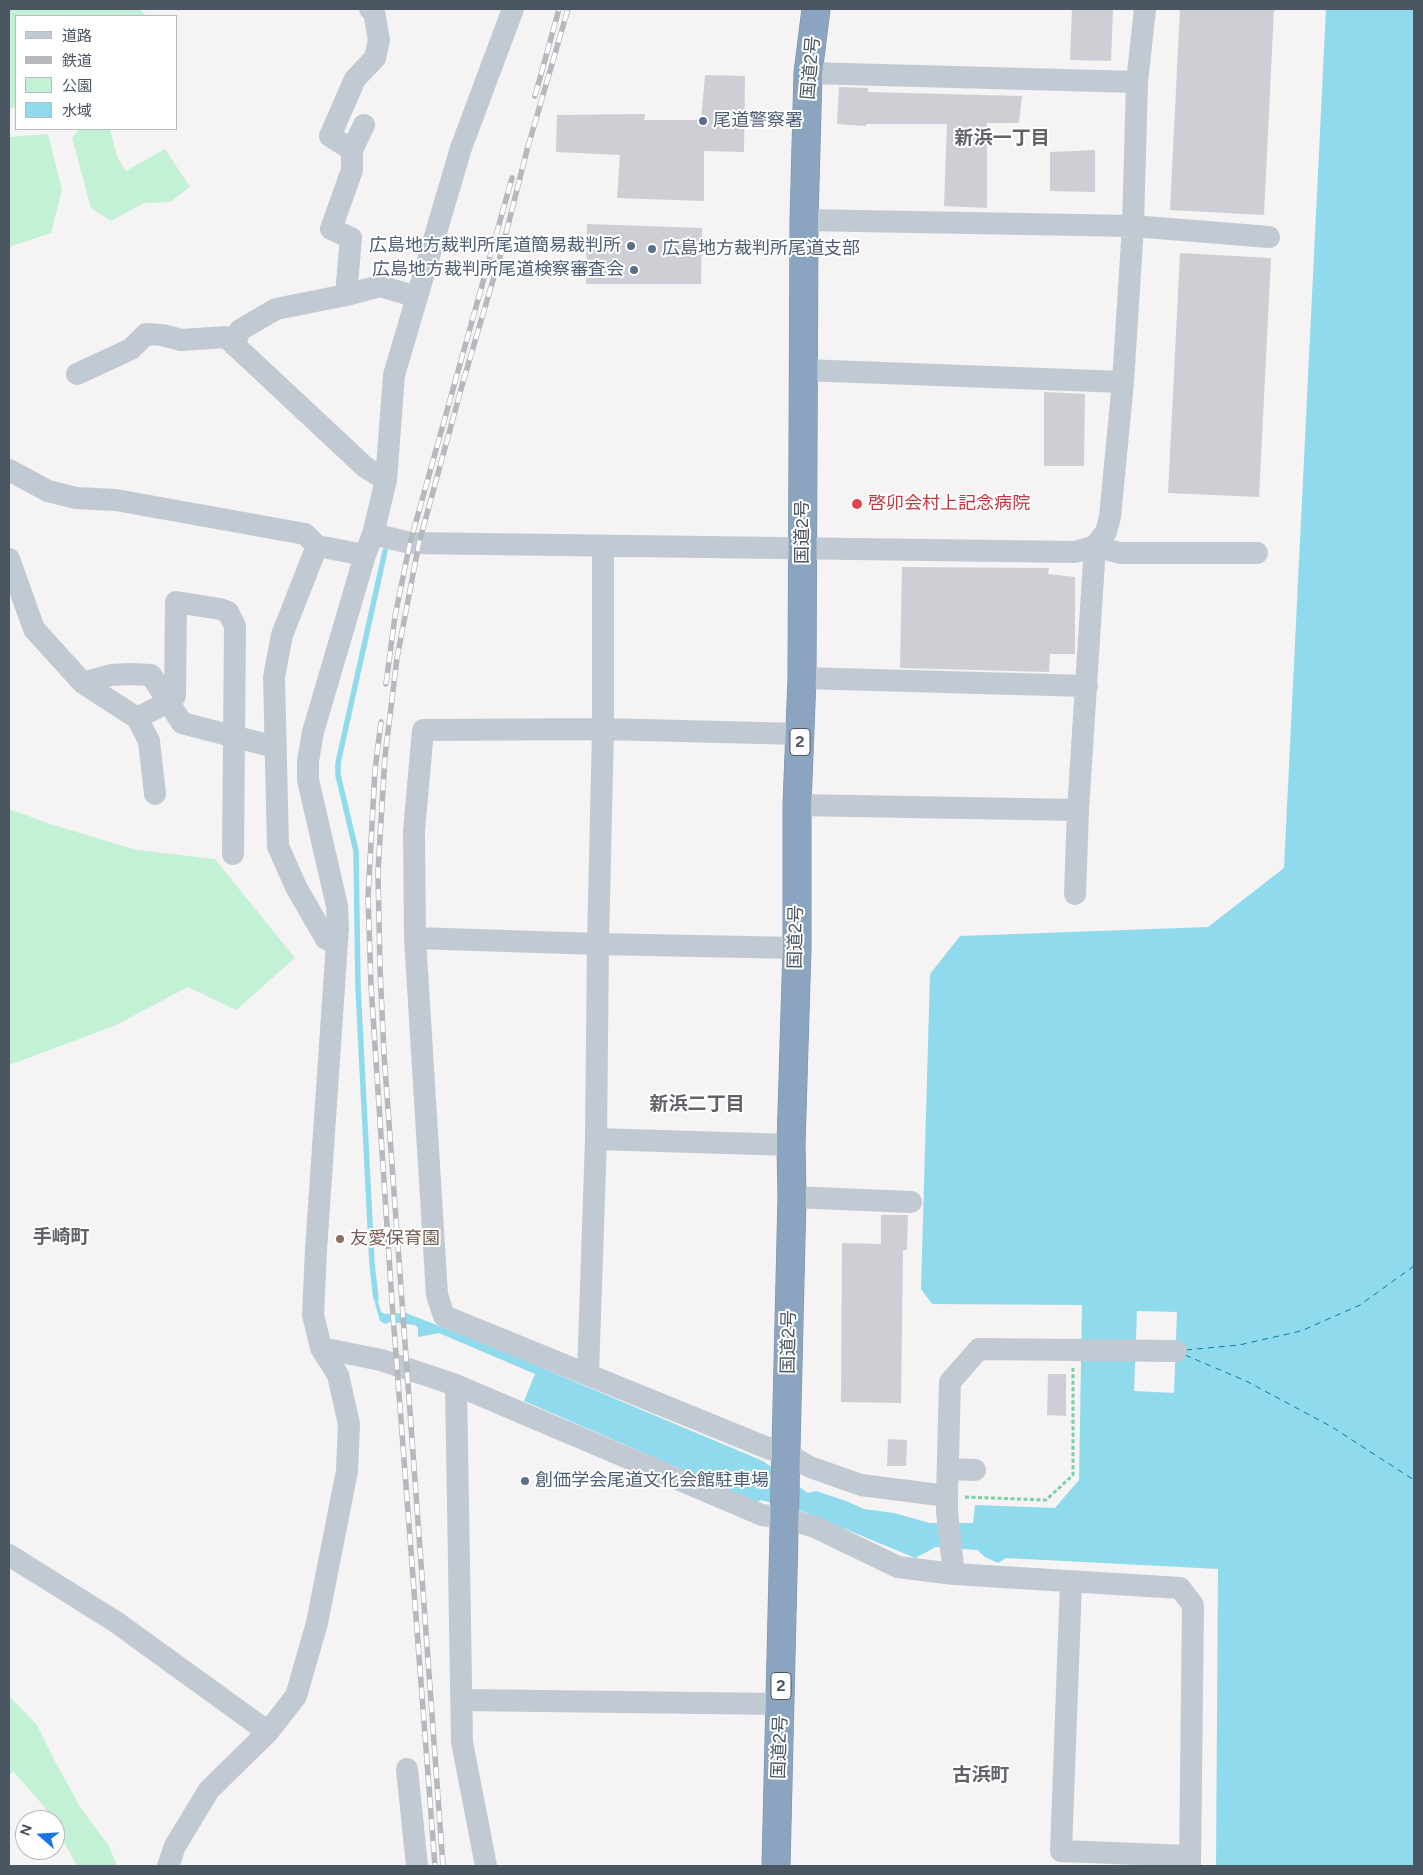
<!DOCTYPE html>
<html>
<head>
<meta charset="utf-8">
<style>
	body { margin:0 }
	#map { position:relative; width:1423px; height:1875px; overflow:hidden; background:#f5f3f3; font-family:Figtree,"Noto Sans JP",sans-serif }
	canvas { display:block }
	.frame { position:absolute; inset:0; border:10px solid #4a5661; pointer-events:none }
	.legend { position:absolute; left:15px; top:15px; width:162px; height:115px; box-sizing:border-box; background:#fff; border:1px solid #b7bbc0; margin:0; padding:6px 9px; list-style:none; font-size:15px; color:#4a5661 }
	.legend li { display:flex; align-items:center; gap:10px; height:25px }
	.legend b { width:25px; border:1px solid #b7bbc0 }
	.north { position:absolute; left:15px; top:1810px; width:50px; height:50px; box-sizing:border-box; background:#fff; border:1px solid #b7bbc0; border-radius:50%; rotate:289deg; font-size:14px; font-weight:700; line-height:20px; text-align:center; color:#4a5661 }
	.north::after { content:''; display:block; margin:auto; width:18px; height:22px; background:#1a73e8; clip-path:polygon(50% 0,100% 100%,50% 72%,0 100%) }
</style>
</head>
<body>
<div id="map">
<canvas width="1423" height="1875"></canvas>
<div class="frame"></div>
<ul class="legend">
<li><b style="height:6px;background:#c1cad2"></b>道路</li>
<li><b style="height:6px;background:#b5b8bd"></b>鉄道</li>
<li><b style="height:14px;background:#c3f1d5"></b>公園</li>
<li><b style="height:14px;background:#90daee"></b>水域</li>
</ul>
<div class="north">N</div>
</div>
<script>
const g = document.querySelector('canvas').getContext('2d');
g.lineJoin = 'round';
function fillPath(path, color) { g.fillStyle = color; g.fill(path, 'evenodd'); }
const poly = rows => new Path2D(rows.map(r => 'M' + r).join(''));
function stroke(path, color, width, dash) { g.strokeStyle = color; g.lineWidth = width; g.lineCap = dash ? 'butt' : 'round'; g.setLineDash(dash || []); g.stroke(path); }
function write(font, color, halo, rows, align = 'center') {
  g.font = font + ' Figtree,"Noto Sans JP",sans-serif'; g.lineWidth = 4; g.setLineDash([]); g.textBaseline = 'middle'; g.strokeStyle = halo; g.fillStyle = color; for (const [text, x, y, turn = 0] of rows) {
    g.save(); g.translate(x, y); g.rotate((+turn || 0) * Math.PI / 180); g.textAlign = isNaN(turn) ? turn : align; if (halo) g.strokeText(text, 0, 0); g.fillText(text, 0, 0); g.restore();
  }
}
const green = poly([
	[9,9,139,9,147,16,16,16,16,107,9,109],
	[79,129,110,129,117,157,126,171,165,149,190,187,170,202,144,203,111,221,91,208,72,138],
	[48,134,62,190,51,233,9,247,9,137],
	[9,809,53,825,137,850,215,859,295,958,236,1010,188,987,114,1026,9,1065],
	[9,1696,37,1725,57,1765,80,1807,109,1846,117,1866,77,1866,55,1825,55,1820,52,1820,47,1810,13,1771,9,1776]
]);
const water = poly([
	[1326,9,1414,9,1414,1866,1216,1866,1218,1569,1006,1558,998,1563,985,1557,977,1550,936,1547,915,1558,807,1513,761,1500,757,1502,524,1401,535,1374,439,1333,418,1337,418,1328,415,1325,390,1322,385,1324,380,1321,372,1292,375,1291,381,1312,385,1314,406,1313,478,1341,763,1461,808,1493,816,1491,846,1501,864,1509,894,1513,930,1523,973,1523,975,1505,1055,1508,1079,1480,1082,1305,932,1304,921,1289,930,974,960,936,1208,927,1284,868]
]);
const pier = poly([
	[1137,1311,1177,1312,1174,1393,1134,1391]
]);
const stream = poly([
	[376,1298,372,1264,358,987,356,851,338,775,338,763,385,551]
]);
const ferry = poly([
	[1186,1350,1239,1345,1301,1331,1360,1305,1414,1266],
	[1185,1355,1246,1381,1332,1427,1414,1480]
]);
const building = poly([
	[1072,9,1113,9,1111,61,1070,60],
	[1180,9,1274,9,1264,215,1170,210],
	[705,75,745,76,744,152,704,151,704,201,617,198,620,155,556,152,557,115,645,114,644,120,701,120],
	[839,87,868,88,868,92,1022,96,1019,123,987,123,987,208,944,206,947,124,866,124,866,126,837,124],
	[1095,150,1095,192,1050,191,1050,152],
	[587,224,702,228,701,284,586,284],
	[1180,253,1271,258,1259,497,1168,493],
	[1044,392,1085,394,1084,466,1044,466],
	[902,567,1049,568,1048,574,1075,577,1075,654,1050,654,1049,672,900,668],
	[881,1215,908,1215,907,1250,903,1250,901,1403,841,1402,842,1243,881,1244],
	[1048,1374,1066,1374,1066,1416,1047,1415],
	[888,1439,907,1440,906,1466,887,1466]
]);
const path = poly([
	[965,1497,1046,1500,1073,1475,1073,1368]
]);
const minor = poly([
	[808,73,1137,82],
	[352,150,330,136,355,79,375,58,379,40,374,12,370,9],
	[804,220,1133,226,1269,237],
	[346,295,351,238,331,229,352,170,352,150,364,125],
	[234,345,240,330,276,309,346,295,380,286,417,297],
	[804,370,1123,382],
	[77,374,131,349,146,334,162,335,181,340,226,337,365,467,386,480],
	[9,470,48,491,76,498,116,500,305,534,317,546,365,555],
	[373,534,410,543,1075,552,1095,546,1106,532,1110,517,1123,382,1133,226,1137,82,1145,9],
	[317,546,282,635,274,677,278,846,296,887,326,939,337,943],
	[9,559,34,629,83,683,111,675,130,674,151,675,182,723,275,747],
	[802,678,1087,686],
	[83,683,137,718,149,741,155,794],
	[137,718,168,702,175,696,176,602,220,609,228,612,235,626,233,854],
	[800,734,603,729,423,730,414,831,415,938,437,1295,444,1316,770,1449,787,1454,810,1467,861,1485,947,1496,947,1512,954,1574],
	[797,805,1078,810],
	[1075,894,1078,810,1095,546,1120,553,1257,553],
	[415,938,598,944,797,948],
	[596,1139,791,1145],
	[792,1197,911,1202],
	[321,1348,381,1360,456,1385,762,1515,784,1518,815,1527,898,1567,954,1574,1180,1588,1193,1605,1190,1866],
	[588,1374,596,1139,598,944,603,729,603,546],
	[456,1385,462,1742,486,1866],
	[948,1469,975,1470],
	[947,1496,950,1382,979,1349,1176,1351],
	[9,1555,116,1622,268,1732],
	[1071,1582,1061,1851,1190,1856],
	[462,1700,781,1704],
	[407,1769,417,1866],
	[168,1866,175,1846,209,1790,268,1732,296,1696,317,1623,347,1471,349,1424,338,1375,321,1348,313,1315,316,1250,338,928,337,906,308,780,308,761,313,732,365,555,373,534,386,480,394,375,461,148,513,9]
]);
const highway = poly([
	[776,1866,792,1197,791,1145,797,948,797,805,802,678,804,220,808,73,816,9]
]);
const rail = poly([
	[535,96,559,9],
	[386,684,395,616,410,543,512,178],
	[381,722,375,770,368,897,371,985,392,1302,435,1866],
	[443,1866,384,1054,380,969,378,871,385,756,397,658,419,543,463,382,501,253,527,150,568,9]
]);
const markers = [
	[703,121,5,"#5c6f8a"],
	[631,246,5,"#5c6f8a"],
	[652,249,5,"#5c6f8a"],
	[634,270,5,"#5c6f8a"],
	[857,504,6,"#e0444e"],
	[340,1239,5,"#8d6e63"],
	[525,1481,5,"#5c6f8a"]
];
const shields = [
	[800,742,20],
	[781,1686,20]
];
const shieldNames = [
	["2",800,742],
	["2",781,1686]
];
const streetNames = [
	["国道2号",811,68,-85],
	["国道2号",803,532,-90],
	["国道2号",796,937,-89],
	["国道2号",789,1342,-89],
	["国道2号",780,1747,-88]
];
const serviceNames = [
	["尾道警察署",713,121],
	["広島地方裁判所尾道簡易裁判所",621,246,"right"],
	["広島地方裁判所尾道支部",662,249],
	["広島地方裁判所尾道検察審査会",624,270,"right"],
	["創価学会尾道文化会館駐車場",535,1481]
];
const healthNames = [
	["啓卯会村上記念病院",868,504]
];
const educationNames = [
	["友愛保育園",350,1239]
];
const neighbourhoodNames = [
	["新浜一丁目",1002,138],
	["新浜二丁目",697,1104],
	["手崎町",61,1237],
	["古浜町",981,1775]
];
fillPath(green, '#c3f1d5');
fillPath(water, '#90daee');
fillPath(pier, '#f5f3f3');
stroke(stream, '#90daee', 5.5);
stroke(ferry, '#0c7c9b', 1, [6, 5]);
fillPath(building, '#cdcfd5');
stroke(highway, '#7690ad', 29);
stroke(path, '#7ad0a6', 3, [4, 2.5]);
stroke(minor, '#c1cad2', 22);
stroke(highway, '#8ba5c1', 28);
stroke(rail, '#b5b8bd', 5.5);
stroke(rail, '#fff', 4, [11]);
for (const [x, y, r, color] of markers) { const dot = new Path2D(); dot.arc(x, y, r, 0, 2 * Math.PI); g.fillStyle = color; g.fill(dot); stroke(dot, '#fff', 2); }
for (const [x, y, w] of shields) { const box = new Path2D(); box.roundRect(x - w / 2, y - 13.5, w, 27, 4); g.fillStyle = '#fff'; g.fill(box); stroke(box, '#4a5661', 1); }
write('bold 16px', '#4a5661', null, shieldNames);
write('18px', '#4a5661', '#fff', streetNames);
write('18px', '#4e5e75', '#fff', serviceNames, 'left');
write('18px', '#be3a42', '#fff', healthNames, 'left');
write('18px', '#785e54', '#fff', educationNames, 'left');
write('bold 19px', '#5f6368', '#fff', neighbourhoodNames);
</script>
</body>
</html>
